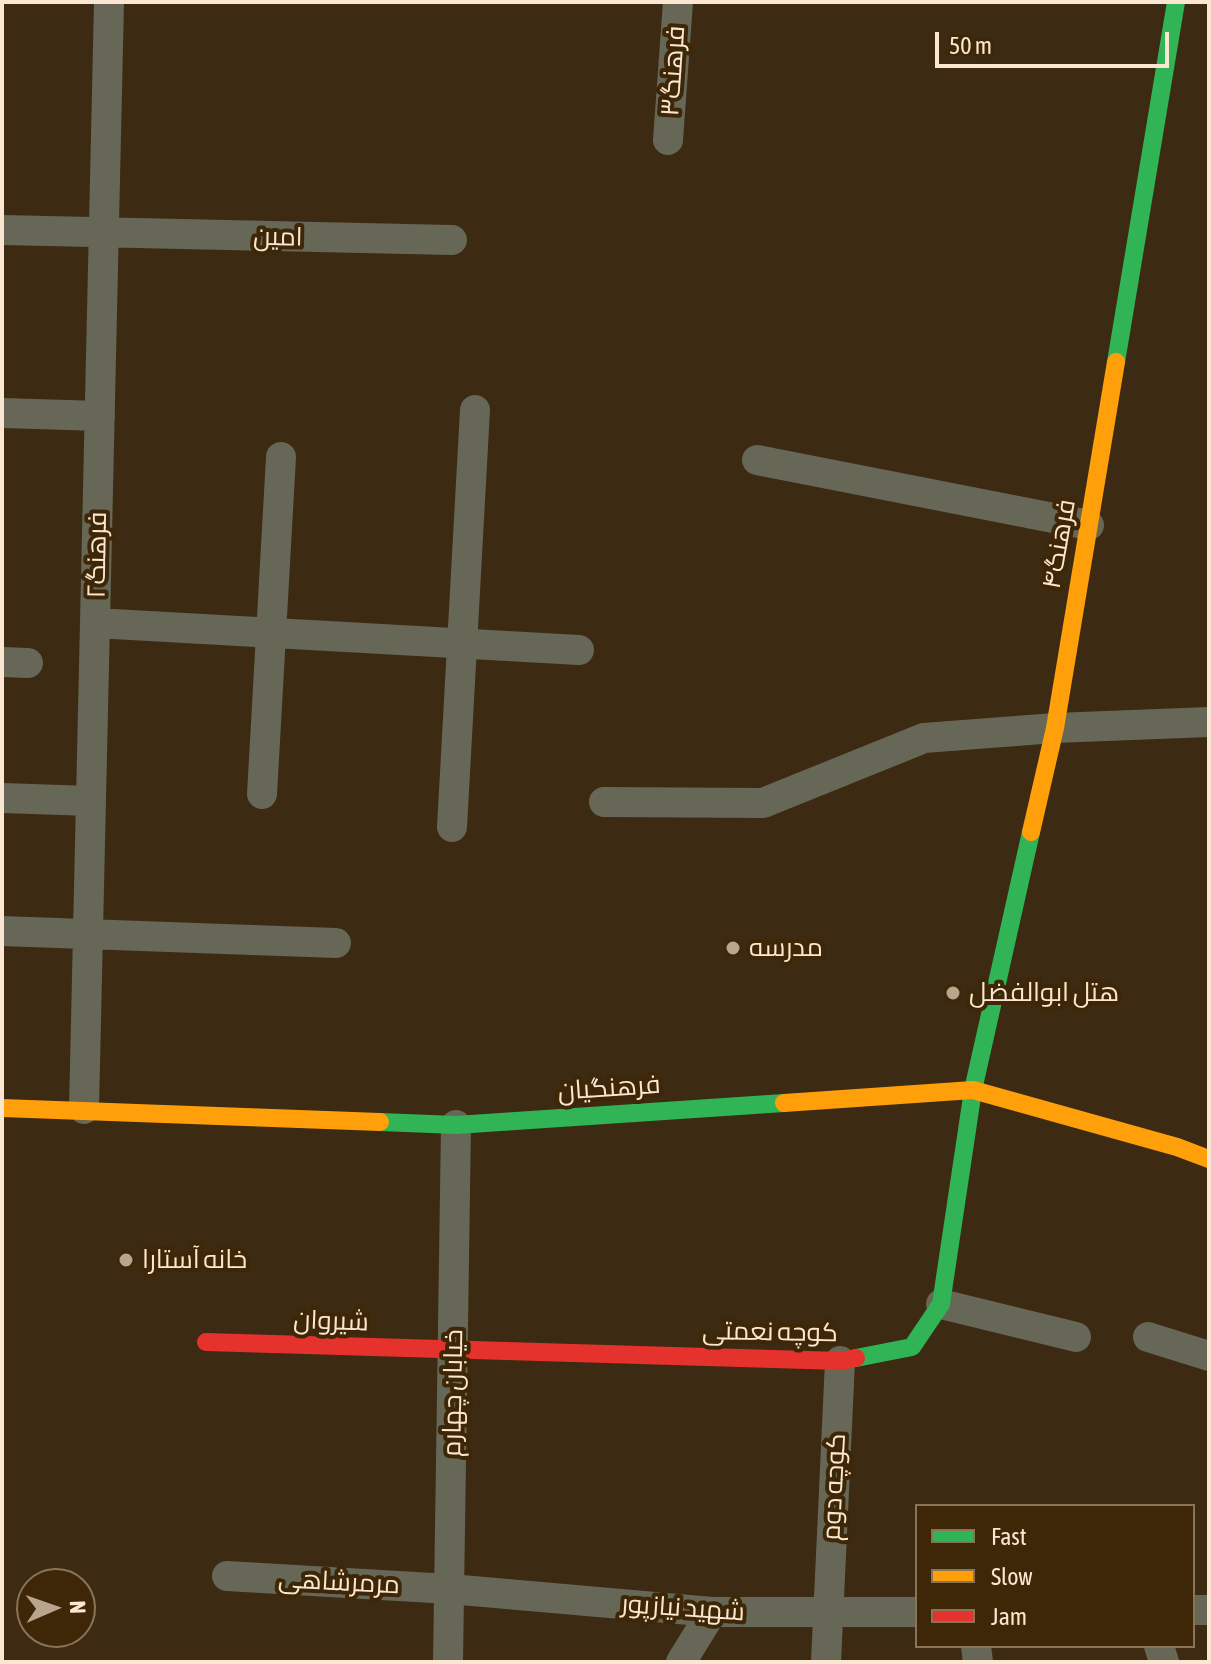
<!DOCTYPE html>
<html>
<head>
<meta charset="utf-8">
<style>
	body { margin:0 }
	#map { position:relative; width:1211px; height:1664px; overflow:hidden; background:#3c2a12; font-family:"Asap Condensed",sans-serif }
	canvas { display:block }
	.frame { position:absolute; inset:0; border:4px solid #fbe7d1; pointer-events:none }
	.legend { position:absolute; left:915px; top:1504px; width:280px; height:144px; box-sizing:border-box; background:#3d2707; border:2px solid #897458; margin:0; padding:10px 14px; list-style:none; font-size:24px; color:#fbe7d1 }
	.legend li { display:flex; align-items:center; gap:16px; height:40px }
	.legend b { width:40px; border:2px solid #897458 }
	.north { position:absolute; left:16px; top:1568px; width:80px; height:80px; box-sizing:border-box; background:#3d2707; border:2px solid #897458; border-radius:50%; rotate:88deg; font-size:22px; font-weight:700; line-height:32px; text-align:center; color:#fbe7d1 }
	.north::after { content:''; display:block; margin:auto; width:28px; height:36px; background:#b8a58e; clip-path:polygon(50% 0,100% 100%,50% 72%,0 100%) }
	.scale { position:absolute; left:935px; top:32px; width:234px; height:36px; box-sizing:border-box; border:4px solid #fbe7d1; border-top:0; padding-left:10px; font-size:24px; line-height:28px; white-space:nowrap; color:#fbe7d1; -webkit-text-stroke:6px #3d2707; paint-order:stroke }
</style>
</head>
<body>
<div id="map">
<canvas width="1211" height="1664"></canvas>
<div class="frame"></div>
<ul class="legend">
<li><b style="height:10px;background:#30b455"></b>Fast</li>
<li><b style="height:10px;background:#ff9f0a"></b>Slow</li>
<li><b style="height:10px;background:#e5322d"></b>Jam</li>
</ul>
<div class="north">N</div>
<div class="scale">50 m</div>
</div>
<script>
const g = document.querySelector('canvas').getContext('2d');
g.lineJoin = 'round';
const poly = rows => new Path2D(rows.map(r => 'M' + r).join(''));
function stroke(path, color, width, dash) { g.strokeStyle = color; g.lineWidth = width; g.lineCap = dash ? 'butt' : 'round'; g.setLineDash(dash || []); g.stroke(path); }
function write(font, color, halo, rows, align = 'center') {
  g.font = font + ' "Asap Condensed",Cairo,sans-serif'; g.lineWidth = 8; g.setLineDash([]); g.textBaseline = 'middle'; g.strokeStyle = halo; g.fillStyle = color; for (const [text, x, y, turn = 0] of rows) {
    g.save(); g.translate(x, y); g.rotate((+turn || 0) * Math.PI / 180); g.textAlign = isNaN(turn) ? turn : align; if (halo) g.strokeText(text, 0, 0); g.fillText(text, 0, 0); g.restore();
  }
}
const street = poly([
	[668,140,678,2],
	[2,230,452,240],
	[2,413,100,416],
	[757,460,1089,525],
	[95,623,579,650],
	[2,662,28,663],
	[262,794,281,457],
	[2,798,91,801],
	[604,802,763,803,924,738,1055,728,1209,722],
	[452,827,475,410],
	[2,931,336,943],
	[84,1109,109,2],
	[941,1304,1076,1337],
	[1148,1337,1209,1356],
	[227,1576,450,1589,712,1612,917,1612],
	[1193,1610,1209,1610],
	[976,1646,978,1662],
	[1159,1646,1164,1662],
	[448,1662,456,1125],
	[681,1662,712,1612],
	[826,1662,840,1361]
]);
const fast = poly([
	[1116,362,1176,2],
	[380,1122,456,1125,784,1103],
	[856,1358,912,1347,941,1304,973,1090,1031,832]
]);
const slow = poly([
	[1031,832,1055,728,1116,362],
	[784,1103,973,1090,1177,1147,1209,1159],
	[2,1108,380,1122]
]);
const jam = poly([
	[206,1342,840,1361,856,1358]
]);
const markers = [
	[733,948,8,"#b8a58e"],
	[953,993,8,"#b8a58e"],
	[126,1260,8,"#b8a58e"]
];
const streetNames = [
	["فرهنگ۳",673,71,-86],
	["امین",278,237,1],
	["فرهنگ۴",1059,544,-80],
	["فرهنگ۲",97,555,-89],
	["فرهنگیان",609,1088,-4],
	["شیروان",331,1321,2],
	["کوچه نعمتی",770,1332,1],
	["خیابان چهارم",453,1393,-89],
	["کوچه دوم",834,1487,-87],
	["مرمرشاهی",339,1582,3],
	["شهید نیازپور",683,1608,4]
];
const poiNames = [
	["مدرسه",749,948],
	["هتل ابوالفضل",969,993],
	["خانه آستارا",142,1260]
];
stroke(street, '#666756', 30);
stroke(fast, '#30b455', 18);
stroke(slow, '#ff9f0a', 18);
stroke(jam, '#e5322d', 18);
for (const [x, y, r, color] of markers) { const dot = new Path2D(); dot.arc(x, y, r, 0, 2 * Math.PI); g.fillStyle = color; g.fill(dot); stroke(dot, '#3d2707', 3); }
write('26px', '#fbe7d1', '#3d2707', streetNames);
write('26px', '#fbe7d1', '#3d2707', poiNames, 'left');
</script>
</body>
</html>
